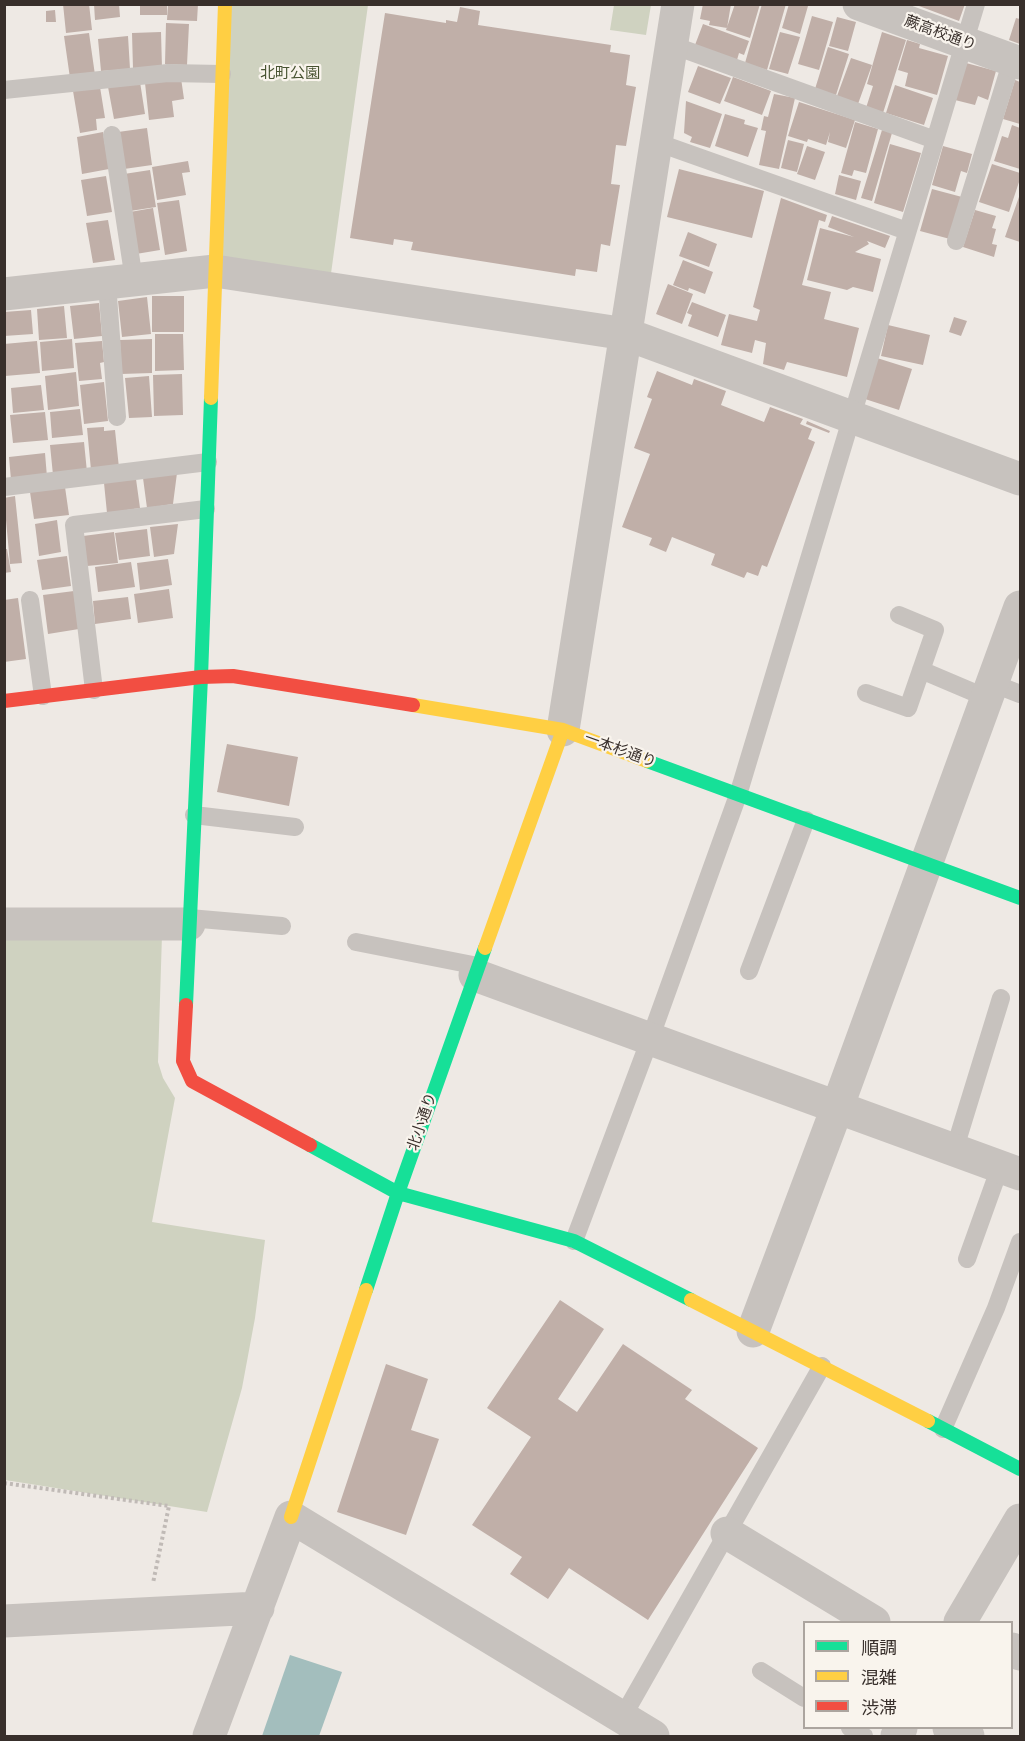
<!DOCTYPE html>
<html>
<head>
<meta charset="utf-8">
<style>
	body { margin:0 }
	#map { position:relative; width:1025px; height:1741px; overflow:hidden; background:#eee9e4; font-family:"Nunito Sans","Noto Sans JP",sans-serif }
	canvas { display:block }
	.frame { position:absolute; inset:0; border:6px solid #382f2b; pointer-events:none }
	.legend { position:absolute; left:803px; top:1621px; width:210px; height:108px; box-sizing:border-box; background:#f9f4ed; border:2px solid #aca59f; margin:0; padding:8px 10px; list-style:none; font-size:18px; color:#382f2b }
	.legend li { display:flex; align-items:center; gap:12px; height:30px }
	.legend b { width:30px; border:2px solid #aca59f }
</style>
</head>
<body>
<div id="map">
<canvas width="1025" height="1741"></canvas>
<div class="frame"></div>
<ul class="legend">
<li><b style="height:8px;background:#16e098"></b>順調</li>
<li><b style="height:8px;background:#ffcf43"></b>混雑</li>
<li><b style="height:8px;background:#f24e42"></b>渋滞</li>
</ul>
</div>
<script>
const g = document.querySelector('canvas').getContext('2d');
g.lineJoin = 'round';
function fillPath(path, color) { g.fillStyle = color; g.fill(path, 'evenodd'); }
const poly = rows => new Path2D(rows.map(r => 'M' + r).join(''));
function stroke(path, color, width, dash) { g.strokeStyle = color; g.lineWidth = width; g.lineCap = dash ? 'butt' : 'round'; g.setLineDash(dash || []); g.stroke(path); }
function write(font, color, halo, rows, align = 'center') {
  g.font = font + ' "Nunito Sans","Noto Sans JP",sans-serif'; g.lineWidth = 4.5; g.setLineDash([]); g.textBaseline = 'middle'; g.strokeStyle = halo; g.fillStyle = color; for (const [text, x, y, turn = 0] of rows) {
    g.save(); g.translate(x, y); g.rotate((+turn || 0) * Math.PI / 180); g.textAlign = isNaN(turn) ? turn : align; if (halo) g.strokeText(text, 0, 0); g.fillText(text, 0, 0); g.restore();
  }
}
const green = poly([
	[225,5,368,5,329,288,215,271],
	[614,5,651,5,646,35,610,30],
	[4,934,162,935,158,1062,163,1078,175,1098,152,1222,265,1240,255,1318,242,1388,207,1512,5,1480]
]);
const water = poly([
	[290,1655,342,1672,319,1736,262,1736]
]);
const building = poly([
	[63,4,89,4,92,30,66,33],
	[94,4,119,4,120,17,95,20],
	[140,4,167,4,167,15,140,15],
	[168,4,198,4,197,21,167,20],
	[703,4,731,4,727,28,709,25,710,21,700,19],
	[735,4,760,4,750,38,726,30],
	[762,4,786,4,767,70,745,63],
	[789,4,808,6,800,34,782,28],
	[919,4,965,4,959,21,919,6],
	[460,7,480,11,478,25,611,45,610,52,630,55,626,85,636,87,626,146,616,145,611,184,620,185,610,246,601,244,597,272,576,269,575,276,411,250,413,242,394,239,393,245,350,238,385,13,446,23,446,20,457,22],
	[55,10,56,22,46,22,46,11],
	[812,16,833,22,819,70,798,64],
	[837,17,856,22,848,51,829,46],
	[1016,18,1020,19,1020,44,1009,40],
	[166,23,189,24,187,65,165,64],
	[703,24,749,41,744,55,739,53,737,60,695,45],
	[161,32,162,68,133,69,132,33],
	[780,32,800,37,788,74,769,69],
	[882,32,906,40,883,113,866,108,873,86,867,84],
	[89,33,95,75,70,78,64,36],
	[128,36,130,69,101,71,98,39],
	[907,40,920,44,919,48,948,56,937,95,905,86,908,73,898,70],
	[828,47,849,54,836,95,815,89],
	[851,58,872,65,858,104,837,96],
	[966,63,996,71,988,100,978,96,975,105,955,100],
	[698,66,731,78,720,104,688,92],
	[733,77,771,91,762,115,724,101],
	[181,78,184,99,172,101,174,117,149,120,145,83],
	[1015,80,1020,82,1020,124,1003,119],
	[140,82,145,114,114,119,108,87],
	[895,85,933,98,924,125,886,113],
	[100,87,105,118,96,119,97,130,80,133,73,91],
	[774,94,795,98,779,169,759,165,766,131,761,130,764,116,768,117],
	[686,101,722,114,710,148,690,142,692,137,684,133],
	[799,102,855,120,846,148,828,142,830,132,826,145,808,139,807,142,788,136],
	[725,114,745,120,744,124,758,128,748,157,715,146],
	[855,122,878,129,866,173,854,170,852,176,841,173],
	[1012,125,1020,128,1020,169,994,161,1002,136,1008,138],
	[147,128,152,165,124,169,118,132],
	[882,130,892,133,872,201,861,198],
	[103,132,109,169,82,174,77,137],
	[788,140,804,144,797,172,781,168],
	[890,144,921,153,903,212,874,203],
	[807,146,825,152,815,180,797,174],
	[943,146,972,154,967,173,961,171,955,192,932,185],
	[188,161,190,172,182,173,186,195,157,200,152,167],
	[992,164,1020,173,1020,179,1009,212,979,202],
	[679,169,764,191,752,238,667,217],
	[150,170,156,207,130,211,124,174],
	[839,175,861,181,856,200,835,194],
	[106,176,112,212,87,216,81,180],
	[932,189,962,197,950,239,920,231],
	[1020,194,1020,242,1005,237],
	[781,198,827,215,825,222,819,220,802,285,831,292,824,319,859,328,847,377,787,362,784,370,763,364,766,343,755,340,752,353,721,345,729,314,757,321,760,310,753,307],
	[179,200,187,251,165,255,157,203],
	[153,208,160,250,136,254,130,212],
	[975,210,996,216,992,228,996,229,992,244,997,245,994,257,963,247],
	[832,216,890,236,885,248,867,241,869,244,855,252,881,259,873,292,853,287,847,290,807,280,820,228,854,237,828,227],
	[108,220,115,260,93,263,86,223],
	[688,232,717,244,709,267,679,256],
	[683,260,713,272,705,294,689,288,688,291,673,285],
	[668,284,693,294,682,324,656,314],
	[152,296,184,296,184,332,152,332],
	[147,297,151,334,122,337,118,301],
	[692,302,726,315,718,337,688,326,692,315,687,313],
	[99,303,102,336,74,339,70,306],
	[64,306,67,338,39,340,37,309],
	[31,310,33,334,4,336,4,312],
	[954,317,967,321,961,336,949,332],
	[888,325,930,335,923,365,881,356],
	[155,334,183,334,184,370,155,371],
	[72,339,74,368,42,371,40,342],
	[152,339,152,373,121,374,120,340],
	[37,341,40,373,5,376,4,344],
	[102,341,104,362,100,363,102,379,79,381,75,343],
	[877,358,912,369,899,410,865,399],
	[657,371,692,385,694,379,726,391,721,405,764,422,770,407,803,419,800,424,812,429,808,439,815,442,767,567,762,565,758,576,747,572,744,578,711,565,715,554,672,537,666,552,649,545,652,538,622,527,650,454,634,448,652,399,647,397],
	[76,372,79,406,48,410,45,376],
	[182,374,183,415,154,416,153,375],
	[149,376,152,417,129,418,125,378],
	[104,382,108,421,84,424,80,385],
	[41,385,44,410,13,413,11,388],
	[80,409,83,435,52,438,50,412],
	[45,412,48,440,13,443,10,415],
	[807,421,830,431,829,433,806,424],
	[104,427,104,431,115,430,119,468,91,470,87,428],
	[84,442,87,472,53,475,50,445],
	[45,453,47,477,11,480,9,457],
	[177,473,173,504,147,508,143,478],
	[136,479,140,508,107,513,104,483],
	[65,487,69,515,34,519,30,492],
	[15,496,22,563,10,564,4,498],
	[57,520,61,552,39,556,35,524],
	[178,524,174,554,154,557,150,527],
	[147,529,150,556,119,560,115,533],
	[114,532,118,563,87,566,83,536],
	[4,549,7,549,11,572,4,573],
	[67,556,71,586,42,590,37,560],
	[168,559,172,585,140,590,137,563],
	[131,562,135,587,98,592,95,567],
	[169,589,173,618,138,623,134,594],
	[74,591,79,629,48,634,43,595],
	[128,597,131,619,95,624,93,601],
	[18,598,26,659,4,662,4,600],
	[227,744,298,757,289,806,217,792],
	[560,1300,604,1329,558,1399,577,1412,623,1344,692,1390,685,1399,758,1448,648,1620,569,1568,548,1599,510,1574,522,1557,472,1525,531,1437,487,1408],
	[386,1364,428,1379,411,1430,439,1439,406,1535,337,1512]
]);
const path = poly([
	[4,1483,169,1506,153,1583]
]);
const lane = poly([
	[672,45,935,140],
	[4,90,168,73,222,74],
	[112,135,134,280],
	[656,142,907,231],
	[956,241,1012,60],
	[107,283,117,417],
	[4,487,208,462],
	[30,600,43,696],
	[921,670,987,698],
	[992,683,1020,694],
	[94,690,74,525,206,509],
	[866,693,908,708,935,630,899,615],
	[194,815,295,827],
	[189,918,282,926],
	[356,942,478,966],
	[749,971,806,820],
	[954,1151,1001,998],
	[574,1241,650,1039,738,795,976,4],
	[967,1259,1000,1167],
	[943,1429,996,1308,1020,1242],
	[761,1671,804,1698],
	[622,1718,822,1366],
	[850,1728,864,1736]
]);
const street = poly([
	[859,4,1020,63],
	[4,294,215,271,626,334,1020,479],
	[563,730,678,4],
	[4,924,189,924],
	[475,975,1020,1174],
	[753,1331,837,1108,1020,607],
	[727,1533,874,1622],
	[4,1621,258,1608],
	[960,1622,1020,1520],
	[1012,1649,1020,1654],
	[949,1728,968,1736],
	[209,1736,291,1517,653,1736],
	[897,1736,901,1728]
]);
const fast = poly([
	[647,761,1020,898],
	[186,1005,201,677,211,398],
	[310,1145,398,1193,574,1241,691,1300],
	[366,1290,398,1193,485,948],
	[928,1421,1020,1469]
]);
const slow = poly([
	[211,398,225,4],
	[413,705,563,730,647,761],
	[485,948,563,730],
	[691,1300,928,1421],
	[291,1517,366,1290]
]);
const jam = poly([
	[4,701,201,677,233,676,413,705],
	[186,1005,183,1061,192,1081,310,1145]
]);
const streetNames = [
	["蕨高校通り",940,34,20],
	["一本杉通り",620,751,20],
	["北小通り",423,1122,-71]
];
const parkNames = [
	["北町公園",290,74]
];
fillPath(green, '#cfd2c0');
fillPath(water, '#a3bebd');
fillPath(building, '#c0afa8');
stroke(path, '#c0bab6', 4, [3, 3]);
stroke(lane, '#c7c2be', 18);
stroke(street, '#c7c2be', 33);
stroke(fast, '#16e098', 14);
stroke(slow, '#ffcf43', 14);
stroke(jam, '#f24e42', 14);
write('15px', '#382f2b', '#f9f4ed', streetNames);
write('15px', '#485432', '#f9f4ed', parkNames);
</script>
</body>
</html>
